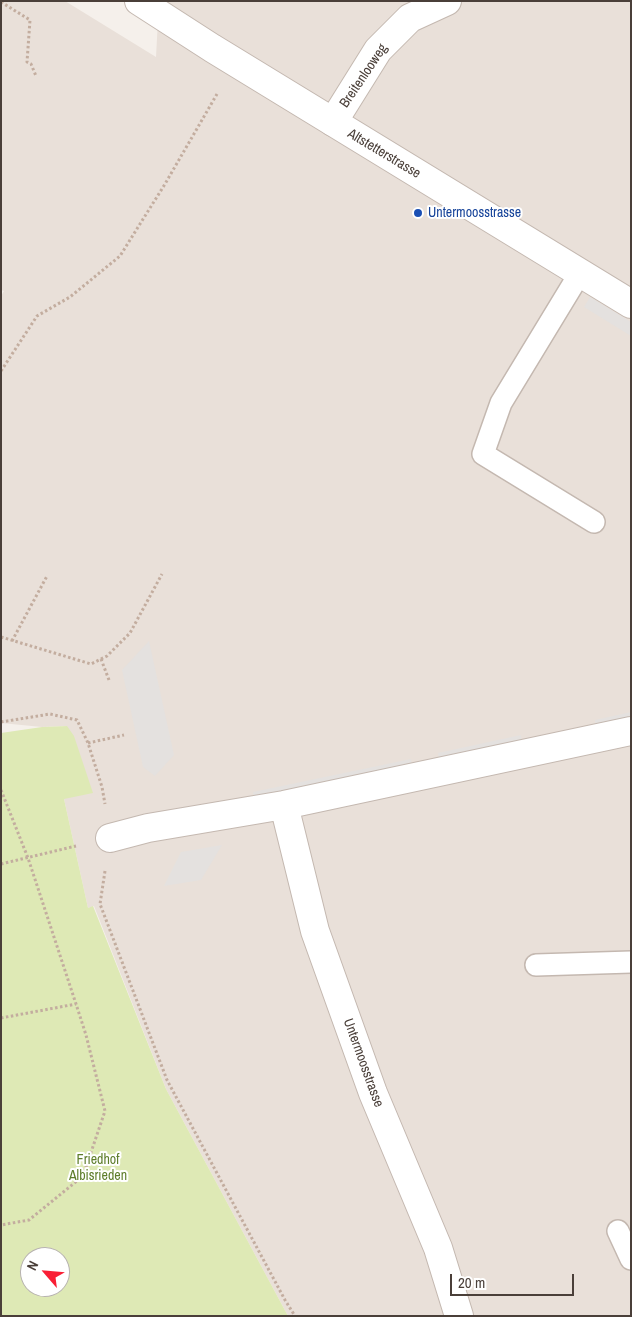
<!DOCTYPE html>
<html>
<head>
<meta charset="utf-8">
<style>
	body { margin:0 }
	#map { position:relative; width:632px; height:1317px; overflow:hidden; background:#f5f0eb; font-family:"Archivo Narrow",sans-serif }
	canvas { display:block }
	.frame { position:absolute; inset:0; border:2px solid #4a3f39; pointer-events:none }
	.north { position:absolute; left:20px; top:1247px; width:50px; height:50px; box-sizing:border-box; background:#fff; border:1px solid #b7b2b0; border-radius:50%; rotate:297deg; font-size:14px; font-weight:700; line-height:20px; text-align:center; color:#4a3f39 }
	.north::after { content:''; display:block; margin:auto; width:18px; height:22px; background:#f91f35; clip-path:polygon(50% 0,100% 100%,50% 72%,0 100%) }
	.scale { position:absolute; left:450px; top:1274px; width:124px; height:22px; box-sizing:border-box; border:2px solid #4a3f39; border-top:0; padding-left:6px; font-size:15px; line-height:18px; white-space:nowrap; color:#4a3f39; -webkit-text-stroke:4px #fff; paint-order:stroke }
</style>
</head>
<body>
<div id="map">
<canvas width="632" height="1317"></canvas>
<div class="frame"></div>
<div class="north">N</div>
<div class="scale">20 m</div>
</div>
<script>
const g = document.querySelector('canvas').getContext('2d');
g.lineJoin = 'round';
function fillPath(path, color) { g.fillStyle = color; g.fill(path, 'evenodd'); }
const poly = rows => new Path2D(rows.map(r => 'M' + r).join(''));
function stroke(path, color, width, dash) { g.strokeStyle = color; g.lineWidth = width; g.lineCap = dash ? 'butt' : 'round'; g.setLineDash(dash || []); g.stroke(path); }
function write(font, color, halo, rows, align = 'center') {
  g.font = font + ' "Archivo Narrow",sans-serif'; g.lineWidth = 4; g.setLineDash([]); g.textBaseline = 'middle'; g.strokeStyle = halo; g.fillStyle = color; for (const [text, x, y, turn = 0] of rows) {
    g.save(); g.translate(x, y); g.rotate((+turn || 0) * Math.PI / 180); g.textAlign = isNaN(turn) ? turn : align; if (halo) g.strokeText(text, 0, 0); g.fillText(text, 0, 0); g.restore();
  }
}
const residential = poly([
	[1,1,65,1,156,57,159,1,631,1,631,1316,288,1316,166,1089,94,906,88,908,64,799,66,726,42,727,1,723,1,296,4,291,1,290]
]);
const green = poly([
	[67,726,74,736,93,793,64,799,88,908,93,906,166,1089,288,1316,1,1316,1,733,42,727],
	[30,1257,60,1257,60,1287,30,1287]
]);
const parking = poly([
	[590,297,631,322,631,336,584,307],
	[149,641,174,755,155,776,143,767,122,670],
	[631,712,631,723,596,730,595,720],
	[521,735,523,746,441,765,438,753],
	[411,759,413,770,255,803,253,792],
	[222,845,201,880,164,886,181,852]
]);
const path = poly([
	[1,2,30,20,27,62,31,64,36,76],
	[1,371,37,316,70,297,120,256,165,184,217,94],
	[1,637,91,664,107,656,130,633,162,574],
	[12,641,47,576],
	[101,659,109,680],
	[1,722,50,714,77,720,88,743,102,787,105,804],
	[88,743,124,735],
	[1,790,28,858,76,1004,86,1035,105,1111,83,1176,29,1220,1,1225],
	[1,864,76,846],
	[105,871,100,904,167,1080,285,1300,295,1316],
	[1,1018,76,1004]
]);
const service = poly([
	[580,273,501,403,483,454,594,522],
	[536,965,631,962],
	[618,1231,631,1259]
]);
const minor = poly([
	[333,122,378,50,410,18,447,1],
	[284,805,315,931,373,1093,438,1248,459,1316],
	[110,838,148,828,284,805,631,731]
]);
const tertiary = poly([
	[139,1,212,48,631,304]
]);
const markers = [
	[418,213,5,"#1a4fb4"]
];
const streetNames = [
	["Breitenlooweg",364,76,-56],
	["Altstetterstrasse",384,154,31],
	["Untermoosstrasse",363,1063,70]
];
const transitNames = [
	["Untermoosstrasse",428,213]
];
const parkNames = [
	["Friedhof",98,1160],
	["Albisrieden",98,1176]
];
fillPath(residential, '#e9e0d9');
fillPath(green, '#dee9b5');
fillPath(parking, '#e4e1df');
stroke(service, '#c4b8b0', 24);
stroke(minor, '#c4b8b0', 30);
stroke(tertiary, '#c4b8b0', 30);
stroke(path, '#c3ad9f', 3, [2.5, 2.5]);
stroke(service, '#fff', 21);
stroke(minor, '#fff', 28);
stroke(tertiary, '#fff', 28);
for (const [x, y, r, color] of markers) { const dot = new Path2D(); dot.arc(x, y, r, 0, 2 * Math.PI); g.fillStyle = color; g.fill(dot); stroke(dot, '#fff', 2); }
write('14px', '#4a3f39', '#fff', streetNames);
write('14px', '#164399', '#fff', transitNames, 'left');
write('14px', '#5e7d2b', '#fff', parkNames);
</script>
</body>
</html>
